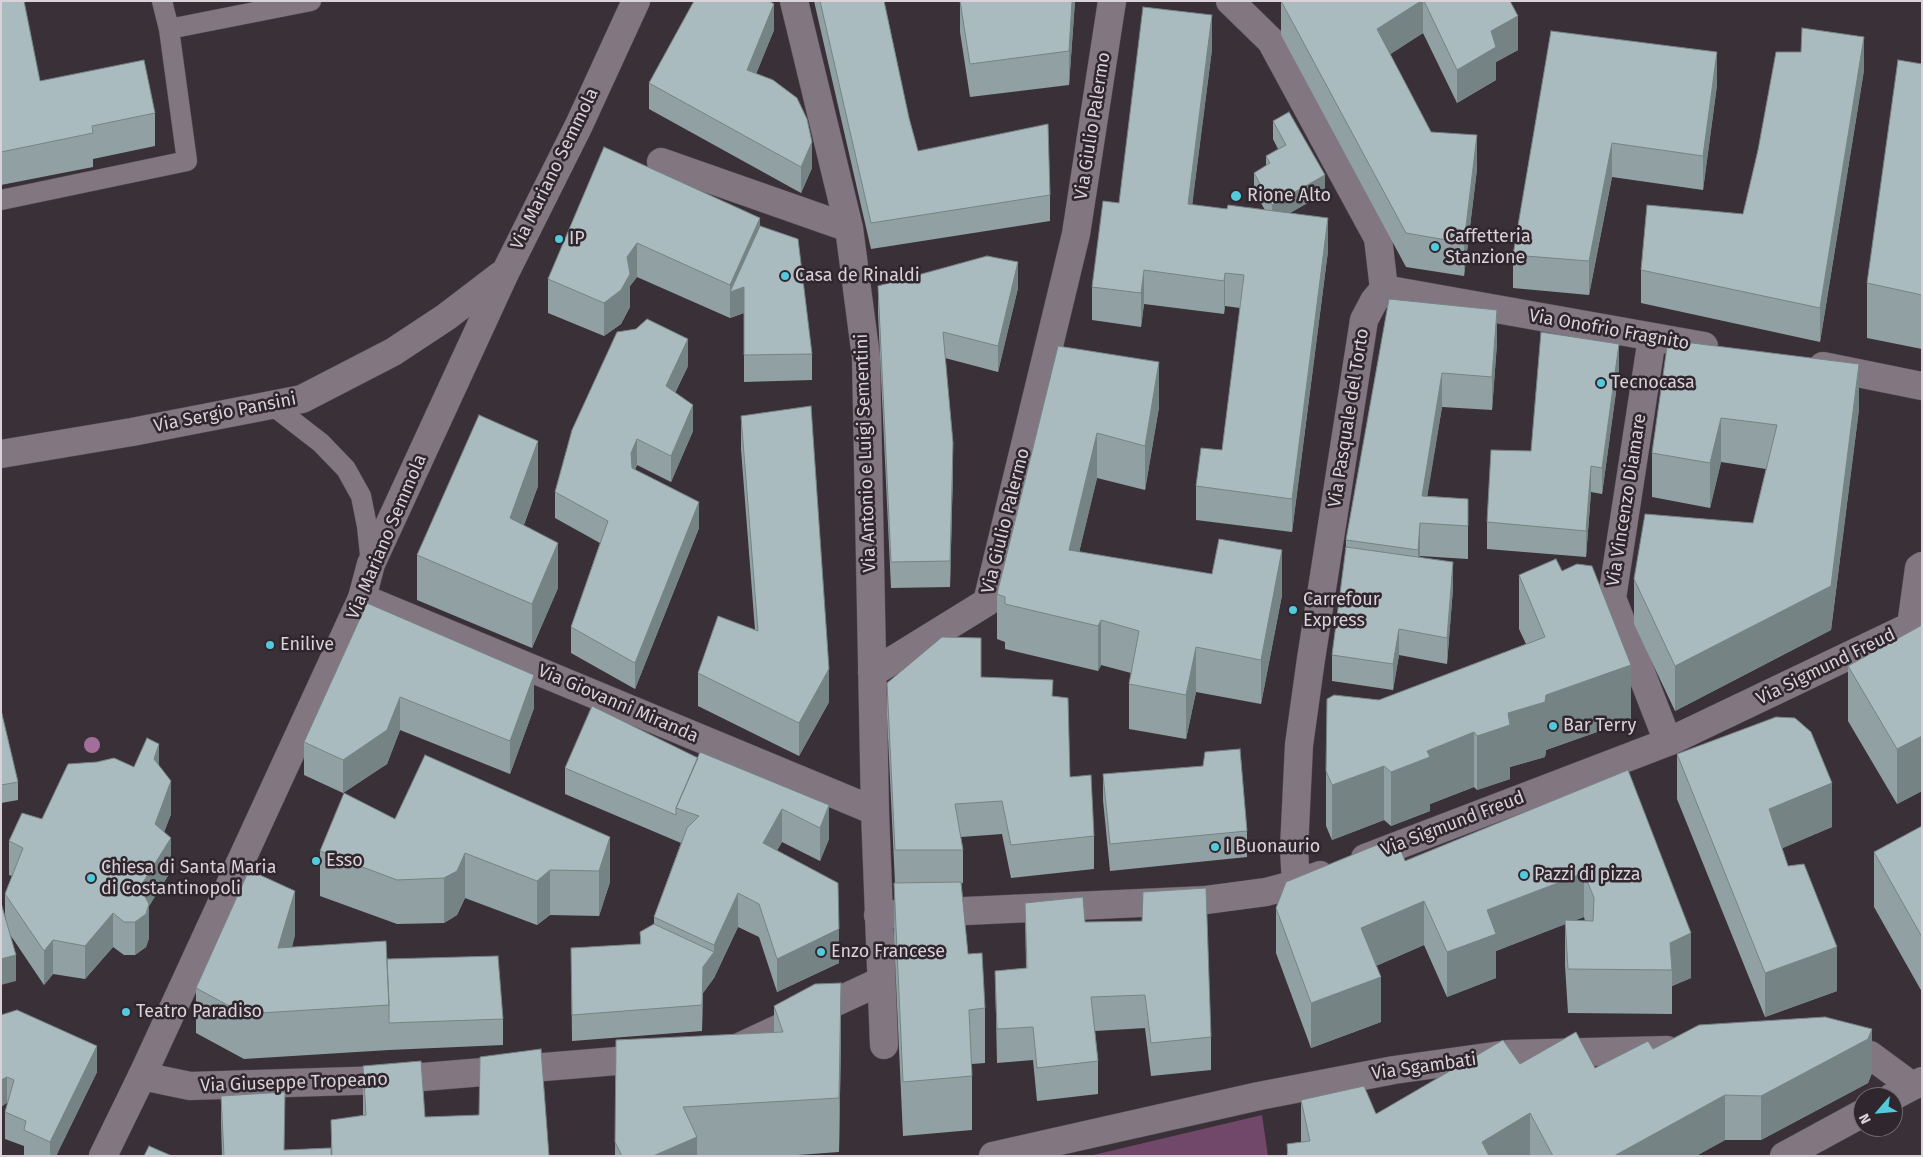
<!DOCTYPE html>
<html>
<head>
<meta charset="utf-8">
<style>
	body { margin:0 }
	#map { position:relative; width:1923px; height:1157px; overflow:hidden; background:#3a3038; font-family:"Fira Sans",sans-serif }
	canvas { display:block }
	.frame { position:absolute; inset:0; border:2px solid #d9d2d8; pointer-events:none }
	.north { position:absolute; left:1853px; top:1087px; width:50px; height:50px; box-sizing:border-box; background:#30262e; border:1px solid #746b72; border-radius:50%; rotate:243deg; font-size:14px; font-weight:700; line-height:20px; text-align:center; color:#d9d2d8 }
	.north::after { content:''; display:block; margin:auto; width:18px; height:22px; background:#53cadc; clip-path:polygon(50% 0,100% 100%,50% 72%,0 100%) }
</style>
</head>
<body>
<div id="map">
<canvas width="1923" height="1157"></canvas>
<div class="frame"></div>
<div class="north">N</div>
</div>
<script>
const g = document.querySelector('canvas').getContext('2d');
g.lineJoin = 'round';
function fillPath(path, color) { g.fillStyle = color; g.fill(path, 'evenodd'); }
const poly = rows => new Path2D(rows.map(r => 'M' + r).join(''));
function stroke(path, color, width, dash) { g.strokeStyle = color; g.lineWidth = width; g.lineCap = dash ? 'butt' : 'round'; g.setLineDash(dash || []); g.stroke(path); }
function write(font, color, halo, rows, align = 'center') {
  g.font = font + ' "Fira Sans",sans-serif'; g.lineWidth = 5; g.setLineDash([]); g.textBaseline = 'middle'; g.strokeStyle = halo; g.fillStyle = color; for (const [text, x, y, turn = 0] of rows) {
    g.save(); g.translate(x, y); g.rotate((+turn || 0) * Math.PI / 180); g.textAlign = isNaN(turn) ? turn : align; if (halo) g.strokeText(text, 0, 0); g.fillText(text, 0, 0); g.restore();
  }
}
const green = poly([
	[1262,1115,1268,1156,1089,1156]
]);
const lane = poly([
	[169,29,311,1],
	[1,200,187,161,169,29,162,1],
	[272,405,321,443,346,469,361,496,367,526,371,564]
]);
const street = poly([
	[794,1,849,228,866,357,875,811,884,1045],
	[1230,1,1271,41,1378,238,1384,289,1374,301,1364,320,1311,659,1299,745,1294,849,1296,884],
	[661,162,849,228],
	[1384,289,1704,346],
	[1652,338,1612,598,1668,742],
	[1823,366,1922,386],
	[362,598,875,811],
	[1911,626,1919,568,1922,566],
	[872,673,987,602,1076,234,1112,1],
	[1365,858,1668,742,1911,626,1922,624],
	[878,915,1206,900,1266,892,1296,884,1320,875],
	[1834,1047,1870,1055,1912,1086],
	[735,1049,881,981],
	[142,1076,190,1086,386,1080,653,1058],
	[993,1156,1259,1096,1394,1070,1508,1054,1667,1050]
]);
const secondary = poly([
	[1,454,132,432,302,399,393,352,446,317,501,275],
	[1892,1097,1922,1081],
	[103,1156,142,1076,362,598,371,564,505,273,579,125,636,1],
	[1784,1156,1863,1113]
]);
const trees = [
	[92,745]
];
const wall = poly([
	[1,1,40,81,155,113,155,146,93,159,93,167,1,185],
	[814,1,884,1,909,118,918,151,1050,195,1050,221,871,249],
	[960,1,1075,1,1069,85,970,97,960,32],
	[1281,1,1510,1,1518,50,1496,62,1496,80,1457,103,1423,33,1390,54,1431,132,1477,169,1464,276,1406,267,1281,35],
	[774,30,756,74,812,168,801,193,649,109,649,83],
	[1551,31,1717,85,1703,190,1612,177,1589,295,1513,288,1513,255],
	[1212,49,1192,205,1227,209,1265,210,1254,191,1254,173,1266,166,1266,156,1278,149,1273,139,1273,121,1325,193,1290,213,1328,251,1292,532,1196,520,1196,486,1222,450,1240,308,1225,306,1224,314,1144,304,1141,327,1092,320,1092,287,1119,203],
	[1922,64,1922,349,1867,338,1867,283],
	[1864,70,1820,342,1641,303,1641,270,1743,214],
	[604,147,760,226,812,354,812,380,744,382,744,313,730,318,637,277,630,286,630,307,621,324,604,336,548,313,548,279],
	[878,286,1018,288,998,372,945,358,953,469,950,587,891,588,878,313],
	[1389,299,1497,343,1492,410,1442,407,1427,496,1468,499,1468,559,1420,556,1420,557,1453,588,1447,664,1399,655,1393,690,1332,681,1332,655,1346,547,1346,540],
	[1668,340,1859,409,1831,630,1675,711,1634,624,1634,579,1753,523,1766,469,1721,462,1710,508,1652,497,1652,453],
	[1058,346,1159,407,1145,490,1097,478,1079,552,1282,595,1261,704,1196,692,1186,739,1129,729,1129,684,1131,673,1101,665,1098,671,1005,649,1005,642,997,639,997,594],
	[688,366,675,393,693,431,671,482,637,465,635,470,699,528,635,689,571,653,571,627,600,543,555,518,555,492],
	[1619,370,1602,494,1591,492,1586,557,1487,549,1487,522,1531,451],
	[741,416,829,702,799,756,698,706,698,673,755,630,741,449],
	[538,486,524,525,558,588,532,648,417,600,417,555],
	[1519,575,1631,720,1546,750,1545,757,1510,767,1510,779,1477,790,1474,787,1430,804,1430,811,1391,826,1384,820,1332,840,1326,826,1326,771,1379,700,1526,644,1519,629],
	[367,603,534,708,510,774,400,730,387,764,343,793,304,775,304,742],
	[1922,625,1922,791,1897,804,1848,721,1848,666],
	[981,677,1053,696,1070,777,1094,836,1094,869,1011,878,1002,834,961,837,963,850,963,883,961,883,968,954,985,1008,985,1063,972,1064,972,1130,903,1136,894,938,895,883,887,716,887,683],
	[1,710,18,782,18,800,1,803],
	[1677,754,1832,827,1782,848,1788,866,1837,991,1765,1017,1677,799],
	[698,758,829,805,829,839,820,861,782,842,777,850,839,963,777,992,759,937,738,927,714,978,703,993,702,1031,572,1041,571,948,640,944,640,932,654,924,654,917,681,843,565,794,565,768],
	[159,766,171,814,164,832,171,871,149,906,149,938,146,947,135,955,124,955,113,947,85,979,53,974,44,985,11,936,16,981,5,915,5,894,12,876,9,875,9,841,42,819,134,767],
	[1628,770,1691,978,1672,986,1672,1014,1568,1013,1565,965,1565,924,1496,951,1496,978,1447,997,1424,945,1376,966,1381,1022,1311,1048,1276,953,1276,908,1405,861],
	[1584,917,1585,921,1575,920],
	[1103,774,1247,831,1247,857,1110,871,1103,800],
	[395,819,610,837,610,882,599,916,550,915,537,925,465,898,457,915,444,923,397,924,320,896,320,851],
	[1922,826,1922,992,1874,907,1874,852],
	[1025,903,1085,922,1211,1037,1211,1070,1151,1076,1145,1028,1095,1031,1098,1061,1098,1094,1037,1101,1033,1060,997,1063,995,971,1026,968],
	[295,935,292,947,387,959,503,1019,503,1045,389,1050,244,1059,196,1033,196,988],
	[774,1006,841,1038,839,1152,784,1156,615,1156,616,1040,774,1033],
	[1,1015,97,1072,56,1156,24,1156,24,1146,5,1139,5,1112,8,1104,7,1103],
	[1653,1049,1872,1073,1868,1083,1761,1140,1725,1140,1696,1156,1287,1156,1287,1144,1301,1142,1301,1100,1376,1114,1520,1064,1595,1068],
	[363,1066,425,1117,549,1156,222,1156,221,1123,221,1096,284,1150,331,1148,331,1120,363,1116]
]);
const shadedWall = poly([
	[1072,1,1075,1,1069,85,1069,51],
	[1421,1,1423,1,1423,33,1377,63,1377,29],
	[774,4,774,30,747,96,747,70],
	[1212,15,1212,49,1188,238,1188,204],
	[1518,16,1518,50,1496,62,1496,80,1457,103,1457,70,1491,31],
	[1864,37,1864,70,1820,342,1820,308],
	[1717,52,1717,85,1703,190,1703,156],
	[1477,135,1477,169,1464,276,1464,243],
	[812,142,812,168,801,193,801,167],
	[1612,143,1612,177,1589,295,1589,261],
	[1325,175,1325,193,1272,223,1272,205],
	[760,218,760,252,744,313,730,318,730,285],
	[1328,218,1328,251,1292,532,1292,499],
	[637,243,637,277,630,286,630,307,621,324,604,336,604,303,627,257],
	[1018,262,1018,288,998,372,998,346],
	[1144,270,1144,304,1141,327,1141,293],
	[1225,273,1225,306,1224,314,1224,281],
	[1497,310,1497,343,1492,410,1492,377],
	[688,339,688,366,666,412,666,386],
	[1619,344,1619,370,1602,494,1602,468],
	[1159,362,1159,407,1145,490,1145,446],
	[1859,364,1859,409,1831,630,1675,711,1675,666],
	[1442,373,1442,407,1423,523,1422,496],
	[693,405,693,431,671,482,671,456],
	[1721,418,1721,462,1710,508,1710,463],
	[1097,433,1097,478,1069,595,1069,550],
	[637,439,637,465,631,479,631,453],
	[538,441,538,486,510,562,510,518],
	[953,443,953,469,950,587,950,561],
	[1591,466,1591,492,1586,557,1586,531],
	[699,502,699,528,635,689,635,663],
	[1420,523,1420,556,1418,583,1418,550],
	[558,543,558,588,532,648,532,604],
	[1282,550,1282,595,1261,704,1261,660],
	[1453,562,1453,588,1447,664,1447,638],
	[1101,620,1101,665,1098,671,1098,626],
	[1399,629,1399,655,1393,690,1393,664],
	[1196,647,1196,692,1186,739,1186,695],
	[1631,665,1631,720,1546,750,1545,757,1510,767,1510,779,1477,790,1477,736,1508,713,1546,695],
	[829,669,829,702,799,756,799,723],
	[534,675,534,708,510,774,510,741],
	[400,697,400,730,387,764,343,793,343,760],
	[1474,732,1474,787,1430,804,1430,811,1391,826,1391,772,1427,751],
	[1922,736,1922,791,1897,804,1897,749],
	[159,744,159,777,154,759],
	[1384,766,1384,820,1332,840,1332,785],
	[171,781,171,814,155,857,155,824],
	[1832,783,1832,827,1769,854,1769,809],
	[829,805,829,839,820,861,820,828],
	[782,809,782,842,763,876,763,843],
	[610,837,610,882,599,916,599,871],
	[171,838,171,871,149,906,149,938,146,947,135,955,135,922,140,887],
	[465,853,465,898,457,915,444,923,444,878],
	[550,870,550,915,537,925,537,881],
	[1584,873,1584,917,1496,951,1496,978,1447,997,1447,952,1487,910],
	[295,891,295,935,278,992,278,948],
	[738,893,738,927,714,978,703,993,702,1031,703,967,714,952,714,945],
	[1424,901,1424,945,1361,972,1361,928],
	[113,913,113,947,85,979,85,946],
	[839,929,839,963,777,992,777,959],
	[1691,933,1691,978,1672,986,1672,970,1670,943],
	[53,940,53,974,44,985,44,951],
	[1837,947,1837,991,1765,1017,1765,973],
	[16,955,16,981,1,985,1,959],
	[1381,977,1381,1022,1311,1048,1311,1003],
	[841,983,841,1038,839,1152,839,1098],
	[1872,1029,1872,1073,1868,1083,1761,1140,1761,1096],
	[97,1046,97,1072,56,1156,50,1156,50,1142],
	[7,1077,7,1103,1,1107,1,1080],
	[1725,1095,1725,1140,1696,1156,1614,1156],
	[1530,1113,1530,1156,1482,1156,1482,1142],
	[697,1137,697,1156,653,1156]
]);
const building = poly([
	[1,1,24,1,40,81,144,60,155,113,92,126,93,133,1,152,1,1],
	[694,1,769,1,774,4,747,70,773,80,797,98,807,119,812,142,801,167,649,83,694,1],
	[820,1,884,1,909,118,918,151,1048,124,1050,195,871,223,820,1],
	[960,1,1072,1,1069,51,970,64,960,1],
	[1281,1,1421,1,1377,29,1431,132,1477,135,1464,243,1406,233,1281,1],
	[1424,1,1510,1,1518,16,1491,31,1496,47,1457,70,1424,1],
	[1143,7,1212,15,1188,204,1227,209,1228,205,1328,218,1292,499,1196,486,1201,448,1222,450,1244,275,1225,273,1224,281,1144,270,1141,293,1092,287,1103,201,1119,203,1143,7],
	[1802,28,1864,37,1820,308,1641,270,1647,205,1743,214,1758,150,1776,52,1801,52,1802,28],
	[1551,31,1717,52,1703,156,1612,143,1589,261,1513,255,1551,31],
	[1898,60,1922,64,1922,295,1867,283,1898,60],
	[1289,112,1325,175,1272,205,1254,173,1270,163,1266,156,1286,145,1273,121,1289,112],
	[604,147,760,218,730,285,637,243,627,257,630,274,621,290,604,303,548,279,604,147],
	[760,226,798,239,812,354,744,355,744,287,730,292,760,226],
	[987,256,1018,262,998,346,943,332,953,443,950,561,891,562,878,286,987,256],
	[1389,299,1497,310,1492,377,1442,373,1422,496,1468,499,1468,526,1420,523,1418,550,1346,540,1389,299],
	[647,319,688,339,666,386,693,405,671,456,637,439,631,453,632,468,699,502,635,663,571,627,608,521,555,492,572,430,617,332,636,329,647,319],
	[1541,332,1619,344,1602,468,1591,466,1586,531,1487,522,1491,450,1531,451,1541,332],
	[1668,340,1859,364,1831,586,1675,666,1634,579,1645,514,1753,523,1777,425,1721,418,1710,463,1652,453,1668,340],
	[1058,346,1159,362,1145,446,1097,433,1069,550,1212,574,1219,539,1282,550,1261,660,1196,647,1186,695,1129,684,1139,631,1101,620,1098,626,1005,604,1005,597,997,594,1058,346],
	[811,406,829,669,799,723,698,673,718,616,758,631,741,416,811,406],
	[479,415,538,441,510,518,558,543,532,604,417,555,479,415],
	[1346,547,1453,562,1447,638,1399,629,1393,664,1332,655,1346,547],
	[1556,559,1562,571,1577,564,1592,566,1631,665,1546,695,1545,702,1508,713,1510,725,1477,736,1474,732,1427,751,1430,757,1391,772,1384,766,1332,785,1326,771,1327,699,1334,695,1379,700,1545,637,1519,575,1556,559],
	[367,603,534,675,510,741,400,697,387,730,343,760,304,742,367,603],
	[1922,625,1922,736,1897,749,1848,666,1922,625],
	[942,637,981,638,981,677,1053,680,1052,696,1068,698,1070,777,1091,775,1094,836,1011,845,1002,801,955,804,963,850,895,850,887,683,942,637],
	[592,706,698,758,676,808,676,815,565,768,592,706],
	[1,710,18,782,1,785,1,710],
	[1776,717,1795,718,1811,732,1832,783,1769,809,1788,866,1804,864,1837,947,1765,973,1677,754,1776,717],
	[147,738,159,744,154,759,171,781,155,824,171,838,140,887,149,904,146,914,135,922,124,922,113,913,85,946,53,940,44,951,5,894,23,848,9,841,22,813,42,819,68,764,97,762,114,758,134,767,147,738],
	[1240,749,1247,831,1110,844,1103,774,1203,766,1205,752,1240,749],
	[700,752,829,805,820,828,782,809,763,843,838,883,839,929,777,959,759,904,738,893,714,945,654,917,687,828,699,816,676,808,700,752],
	[425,755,610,837,599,871,550,870,537,881,465,853,457,871,444,878,397,880,320,851,344,793,395,819,425,755],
	[1628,770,1691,933,1670,943,1672,970,1568,969,1565,920,1593,921,1594,898,1584,873,1487,910,1496,934,1447,952,1424,901,1361,928,1381,977,1311,1003,1276,908,1286,882,1396,837,1405,861,1628,770],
	[1922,826,1922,937,1874,852,1922,826],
	[249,870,295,891,278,948,386,941,389,1005,244,1014,196,988,249,870],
	[961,882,968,954,982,953,985,1008,969,1010,972,1076,903,1082,894,883,961,882],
	[1206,888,1211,1037,1151,1043,1145,995,1091,997,1098,1061,1037,1068,1033,1027,997,1029,995,971,1027,968,1025,903,1083,897,1085,922,1142,921,1143,892,1206,888],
	[1,903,16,955,1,959,1,903],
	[654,924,714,952,703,967,702,1005,572,1015,571,948,641,944,640,932,654,924],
	[498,956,503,1019,389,1023,389,1005,387,959,498,956],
	[841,983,839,1098,683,1107,697,1137,653,1156,622,1156,615,1142,616,1040,783,1032,774,1006,815,984,841,983],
	[17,1010,97,1046,50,1142,24,1130,26,1121,5,1112,14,1080,7,1077,1,1080,1,1015,17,1010],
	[1825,1017,1872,1029,1868,1039,1761,1096,1725,1095,1614,1156,1553,1156,1530,1113,1482,1142,1489,1156,1288,1156,1287,1144,1310,1141,1301,1100,1364,1086,1376,1114,1503,1040,1520,1064,1576,1032,1595,1068,1648,1041,1653,1049,1699,1025,1825,1017],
	[541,1049,549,1156,332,1156,331,1120,366,1115,363,1066,421,1061,425,1117,479,1115,480,1057,541,1049],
	[285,1092,284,1150,331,1148,331,1156,224,1156,221,1096,285,1092],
	[149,1146,172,1156,144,1156,149,1146]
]);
const markers = [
	[1236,196,6,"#53cadc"],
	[559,239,5,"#53cadc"],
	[1435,247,5,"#53cadc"],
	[785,276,5,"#53cadc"],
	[1601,383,5,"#53cadc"],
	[1293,610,5,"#53cadc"],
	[270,645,5,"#53cadc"],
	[1553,726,5,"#53cadc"],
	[1215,847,5,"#53cadc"],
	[316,861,5,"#53cadc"],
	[1524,875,5,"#53cadc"],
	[91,878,5,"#53cadc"],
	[821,952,5,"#53cadc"],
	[126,1012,5,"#53cadc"]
];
const streetNames = [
	["Via Giulio Palermo",1093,126,-81],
	["Via Mariano Semmola",555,169,-64],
	["Via Onofrio Fragnito",1609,330,10],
	["Via Sergio Pansini",225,413,-11],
	["Via Pasquale del Torto",1349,418,-81],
	["Via Antonio e Luigi Sementini",866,453,-92],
	["Via Vincenzo Diamare",1627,500,-81],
	["Via Giulio Palermo",1006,521,-76],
	["Via Mariano Semmola",387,537,-67],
	["Via Sigmund Freud",1826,667,-26],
	["Via Giovanni Miranda",618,704,23],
	["Via Sigmund Freud",1453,824,-21],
	["Via Sgambati",1424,1067,-8],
	["Via Giuseppe Tropeano",294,1083,-2]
];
const poiNames = [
	["Rione Alto",1247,196],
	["Caffetteria",1445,237],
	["Stanzione",1445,258],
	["IP",569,239],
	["Casa de Rinaldi",795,276],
	["Tecnocasa",1611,383],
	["Carrefour",1303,600],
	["Express",1303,621],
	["Enilive",280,645],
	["Bar Terry",1563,726],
	["I Buonaurio",1225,847],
	["Esso",326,861],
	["Chiesa di Santa Maria",101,868],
	["di Costantinopoli",101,889],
	["Pazzi di pizza",1534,875],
	["Enzo Francese",831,952],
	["Teatro Paradiso",136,1012]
];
fillPath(green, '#71476a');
stroke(lane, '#554c54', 21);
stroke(street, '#554c54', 29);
stroke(secondary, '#554c54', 29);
stroke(lane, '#827680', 20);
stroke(street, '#827680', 28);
stroke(secondary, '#827680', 28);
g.fillStyle = '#a16f99';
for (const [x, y] of trees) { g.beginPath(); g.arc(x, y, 8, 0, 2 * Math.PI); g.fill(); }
fillPath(wall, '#91a1a3');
fillPath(shadedWall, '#768385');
fillPath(building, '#a9bbbe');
stroke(building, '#768385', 1);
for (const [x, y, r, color] of markers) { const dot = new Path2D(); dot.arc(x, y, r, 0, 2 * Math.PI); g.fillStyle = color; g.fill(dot); stroke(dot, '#30262e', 2); }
write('18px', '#d9d2d8', '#30262e', streetNames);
write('18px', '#d9d2d8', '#30262e', poiNames, 'left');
</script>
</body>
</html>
